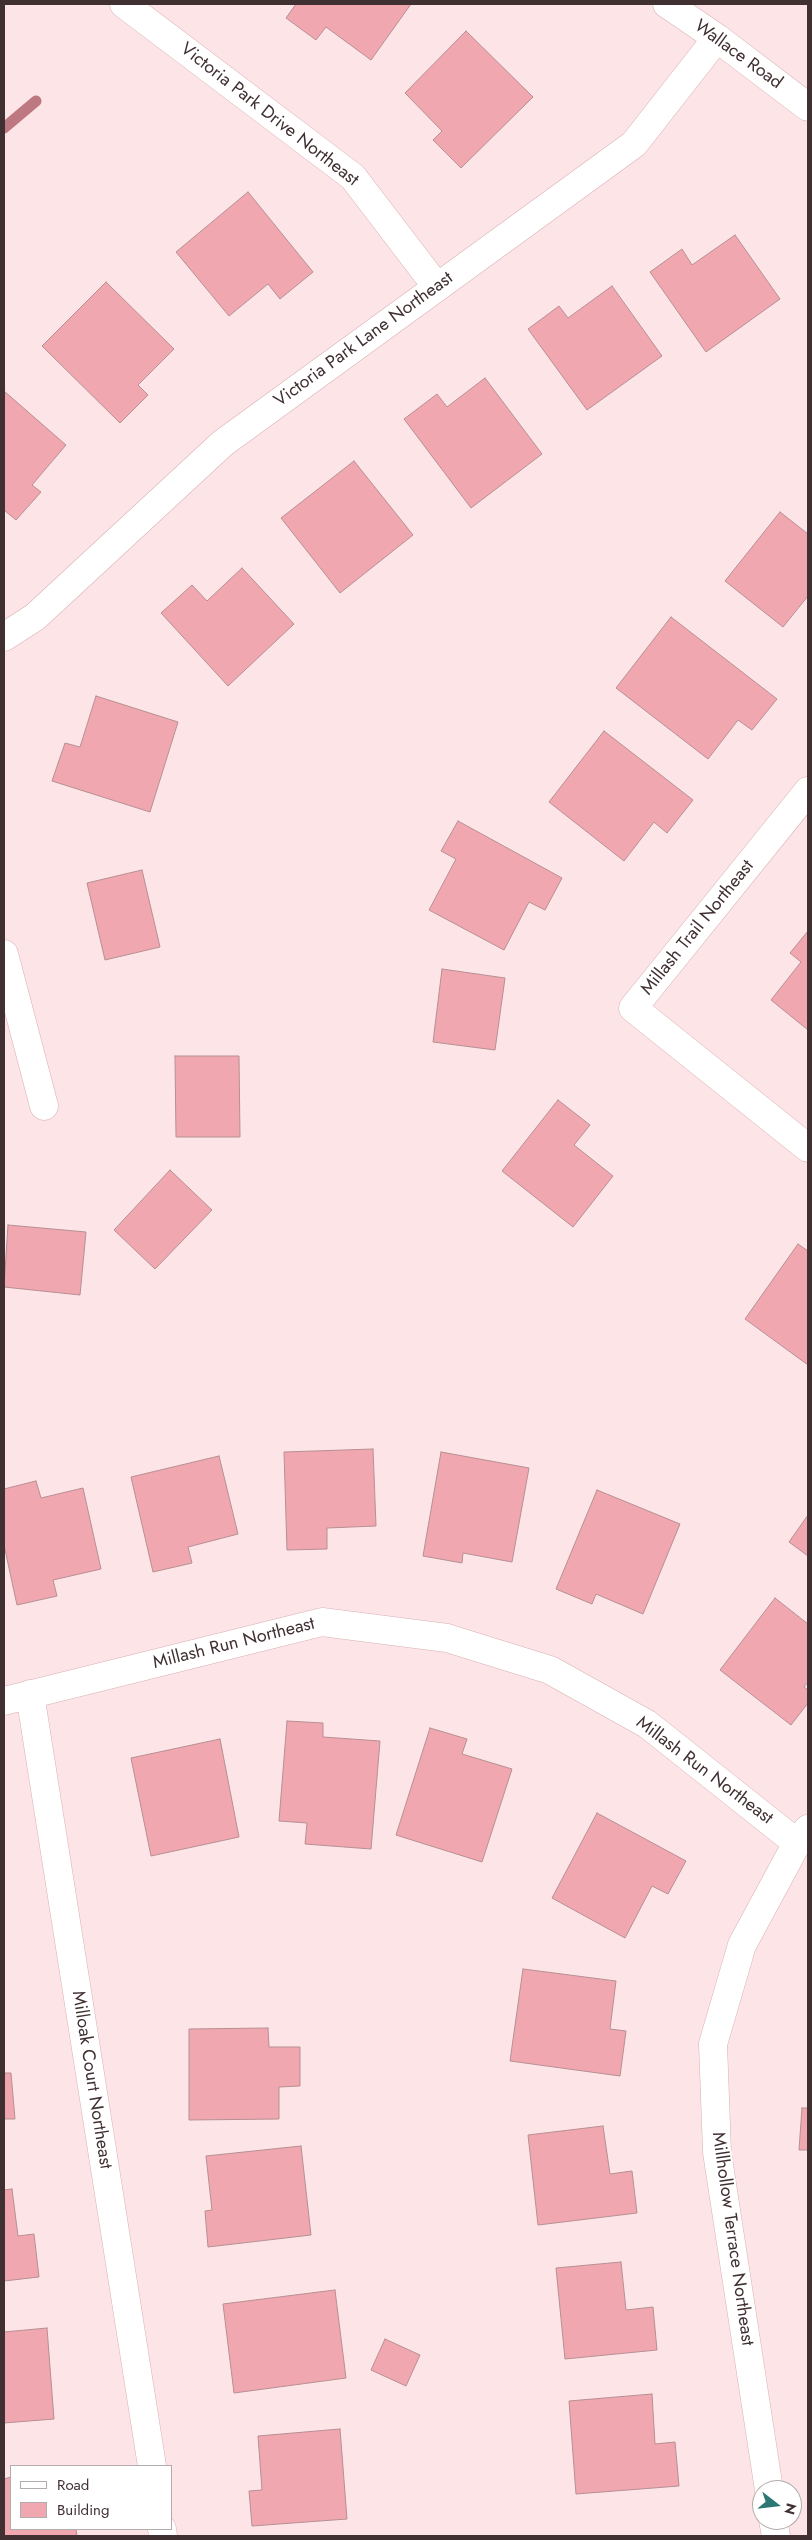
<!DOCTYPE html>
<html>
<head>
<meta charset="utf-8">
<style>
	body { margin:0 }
	#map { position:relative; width:812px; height:2540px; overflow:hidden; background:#fde4e6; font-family:Jost,sans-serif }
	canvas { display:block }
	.frame { position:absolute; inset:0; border:5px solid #403032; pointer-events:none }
	.legend { position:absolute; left:10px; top:2465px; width:162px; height:65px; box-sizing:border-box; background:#fff; border:1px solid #b3acad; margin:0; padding:6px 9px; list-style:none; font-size:15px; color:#403032 }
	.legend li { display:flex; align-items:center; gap:10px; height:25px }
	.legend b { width:25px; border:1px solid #b3acad }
	.north { position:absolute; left:752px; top:2480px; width:50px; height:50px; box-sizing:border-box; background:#fff; border:1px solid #b3acad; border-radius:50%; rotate:106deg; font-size:14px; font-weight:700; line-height:20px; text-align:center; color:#403032 }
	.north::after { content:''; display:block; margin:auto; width:18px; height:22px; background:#2d7774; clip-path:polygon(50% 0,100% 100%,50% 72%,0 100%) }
</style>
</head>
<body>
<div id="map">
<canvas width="812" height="2540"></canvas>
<div class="frame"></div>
<ul class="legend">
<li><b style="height:6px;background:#fff"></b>Road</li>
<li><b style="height:14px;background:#f1a7b0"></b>Building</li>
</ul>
<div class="north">N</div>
</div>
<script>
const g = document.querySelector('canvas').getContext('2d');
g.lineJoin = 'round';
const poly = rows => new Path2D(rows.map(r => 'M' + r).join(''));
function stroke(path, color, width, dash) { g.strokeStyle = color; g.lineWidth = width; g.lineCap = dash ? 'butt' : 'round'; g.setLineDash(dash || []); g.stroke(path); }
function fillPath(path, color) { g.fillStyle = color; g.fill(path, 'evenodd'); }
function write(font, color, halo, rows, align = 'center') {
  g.font = font + ' Jost,sans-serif'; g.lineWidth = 4; g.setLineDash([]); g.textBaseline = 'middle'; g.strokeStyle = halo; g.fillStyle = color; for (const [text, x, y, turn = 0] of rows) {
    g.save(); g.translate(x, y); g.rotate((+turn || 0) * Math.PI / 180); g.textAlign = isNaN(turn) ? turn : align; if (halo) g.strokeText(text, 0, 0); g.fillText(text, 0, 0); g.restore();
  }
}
const stream = poly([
	[4,128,36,101]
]);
const building = poly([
	[296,4,411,4,371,60,326,27,316,40,286,18,296,4],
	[466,31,533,97,461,168,433,140,442,131,405,93,466,31],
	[248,192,313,272,280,299,268,284,229,316,176,252,248,192],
	[735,235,780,299,706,352,650,272,682,249,692,265,735,235],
	[106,282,174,349,138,385,148,395,120,423,42,346,106,282],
	[612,286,662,356,587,410,528,329,559,306,568,318,612,286],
	[485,378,542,454,471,508,404,419,437,394,447,407,485,378],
	[4,391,66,445,32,485,41,492,16,520,4,510,4,391],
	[354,461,413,535,340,593,281,518,354,461],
	[780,512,808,534,808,596,783,627,725,581,780,512],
	[242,568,294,624,228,686,161,613,192,585,207,601,242,568],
	[671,617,777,699,752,730,738,720,708,759,616,688,671,617],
	[96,696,178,722,150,812,52,781,65,743,80,747,96,696],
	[604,731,693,800,667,833,654,822,624,861,549,802,604,731],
	[458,821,562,878,545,910,529,902,504,950,429,910,456,859,441,851,458,821],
	[142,870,160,947,105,960,87,883,142,870],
	[808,931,808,1030,771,1000,801,962,790,953,808,931],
	[442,969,505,978,495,1050,433,1042,442,969],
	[175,1056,239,1056,240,1137,176,1137,175,1056],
	[558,1100,590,1125,574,1145,613,1176,573,1227,502,1171,558,1100],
	[170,1170,212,1210,155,1269,114,1230,170,1170],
	[8,1225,86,1232,80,1295,4,1287,8,1225],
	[798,1244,808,1251,808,1365,745,1319,798,1244],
	[373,1449,376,1526,327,1528,327,1549,287,1550,284,1452,373,1449],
	[441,1452,529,1468,512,1562,463,1553,462,1563,423,1556,441,1452],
	[219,1456,238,1534,188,1547,192,1563,153,1572,131,1477,219,1456],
	[36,1481,41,1498,83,1488,101,1569,53,1580,57,1596,17,1605,4,1545,4,1489,36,1481],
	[597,1490,680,1524,643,1614,596,1594,592,1604,556,1589,597,1490],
	[808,1515,808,1556,789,1542,808,1515],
	[775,1598,808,1624,808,1682,804,1687,808,1690,808,1703,791,1725,720,1670,775,1598],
	[287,1721,323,1723,323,1737,380,1741,371,1849,305,1844,307,1823,279,1821,287,1721],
	[430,1728,467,1739,462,1754,512,1769,482,1862,396,1835,430,1728],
	[220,1739,239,1837,151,1856,131,1758,220,1739],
	[597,1813,686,1861,668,1894,652,1886,625,1938,552,1898,597,1813],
	[523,1969,616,1981,610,2029,626,2031,620,2076,510,2061,523,1969],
	[268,2028,269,2047,300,2047,300,2086,279,2087,279,2119,189,2120,189,2029,268,2028],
	[4,2073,11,2073,15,2119,4,2119,4,2073],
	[802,2108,808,2108,808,2150,799,2150,802,2108],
	[603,2126,610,2174,632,2171,637,2213,538,2225,528,2135,603,2126],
	[301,2146,311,2235,208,2247,205,2211,212,2210,206,2156,301,2146],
	[12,2189,18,2236,34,2234,39,2277,4,2281,4,2190,12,2189],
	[621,2262,626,2310,653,2307,657,2350,565,2359,556,2268,621,2262],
	[335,2290,346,2378,234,2393,223,2304,335,2290],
	[47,2328,54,2419,4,2423,4,2332,47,2328],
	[385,2339,420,2355,406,2386,371,2370,385,2339],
	[652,2394,655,2444,675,2442,679,2486,576,2494,569,2401,652,2394],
	[340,2429,347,2519,252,2526,249,2491,262,2490,258,2436,340,2429],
	[11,2477,11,2529,76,2529,77,2536,4,2536,4,2479,11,2477]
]);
const minor = poly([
	[124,4,353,177,437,287],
	[4,637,35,617,223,443,634,144,717,38],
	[808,791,633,1008,808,1148],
	[4,954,44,1106],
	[30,1694,152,2466],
	[4,1701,322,1622,447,1638,550,1670,647,1724,797,1843],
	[769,2490,717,2152,713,2044,742,1945,797,1843,808,1829],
	[773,2520,776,2536],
	[162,2529,163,2536]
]);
const tertiary = poly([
	[667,4,717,38,808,107]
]);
const streetNames = [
	["Wallace Road",738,55,36],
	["Victoria Park Drive Northeast",269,115,38],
	["Victoria Park Lane Northeast",364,340,-36],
	["Millash Trail Northeast",698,928,-51],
	["Millash Run Northeast",234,1644,-14],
	["Millash Run Northeast",704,1771,37],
	["Milloak Court Northeast",91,2080,81],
	["Millhollow Terrace Northeast",732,2239,82]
];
stroke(stream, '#be7881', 11);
fillPath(building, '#f1a7b0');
stroke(building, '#b68f93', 1);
stroke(minor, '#d8b0b4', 29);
stroke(tertiary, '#d8b0b4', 29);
stroke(minor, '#fff', 28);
stroke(tertiary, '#fff', 28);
write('18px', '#403032', '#fff', streetNames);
</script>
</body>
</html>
